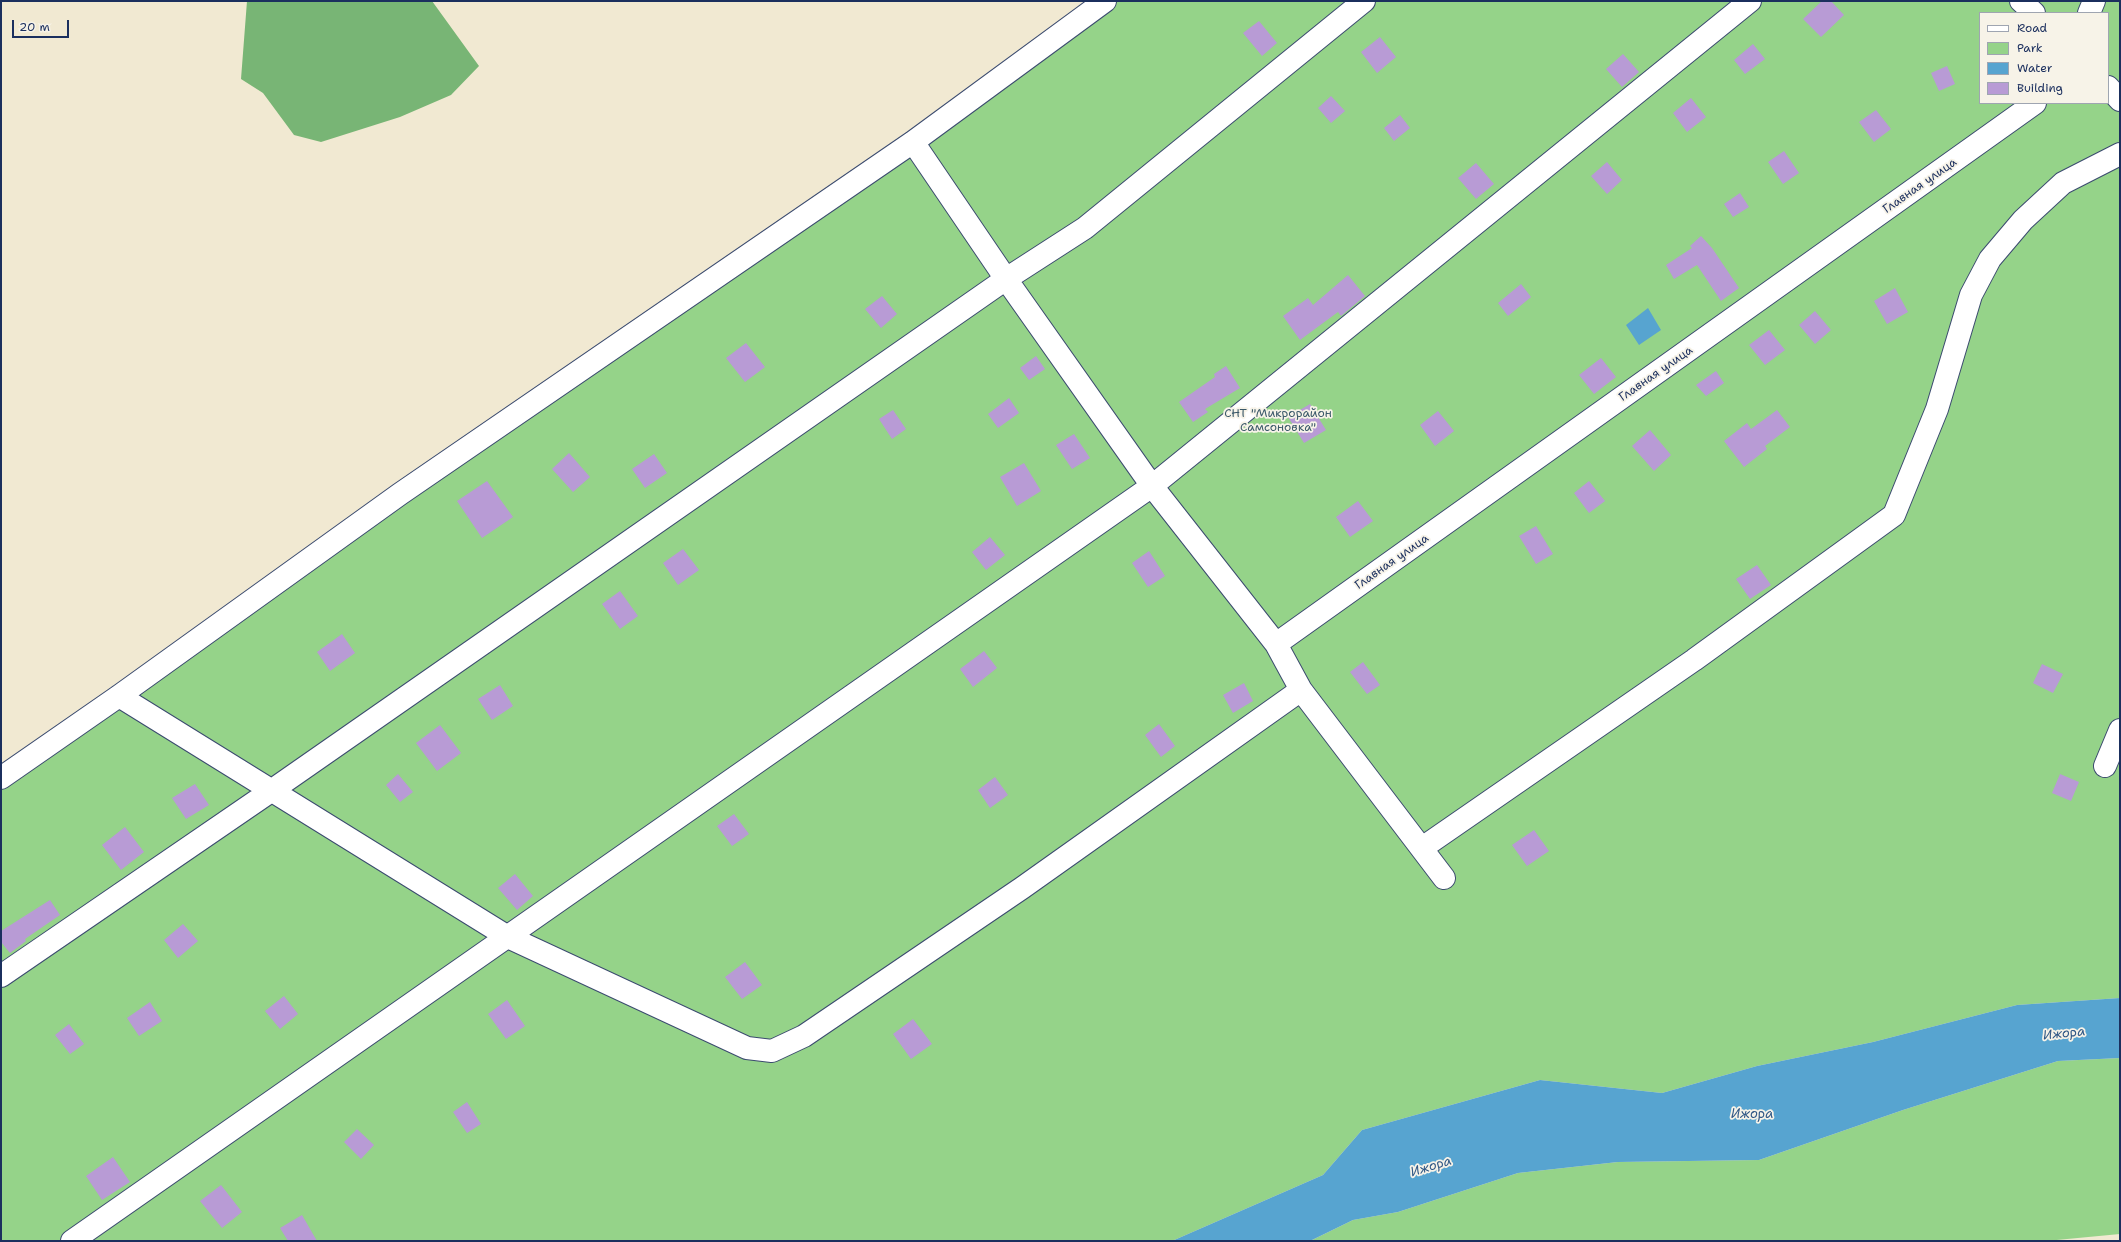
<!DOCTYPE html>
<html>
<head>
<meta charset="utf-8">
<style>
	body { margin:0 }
	#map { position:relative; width:2121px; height:1242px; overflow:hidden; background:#f1e9d2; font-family:"Shantell Sans",sans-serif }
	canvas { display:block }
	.frame { position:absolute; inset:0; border:2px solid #1b2f5e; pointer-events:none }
	.legend { position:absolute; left:1979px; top:12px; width:130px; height:92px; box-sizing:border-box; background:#f7f3e8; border:1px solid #9fa5b1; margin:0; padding:5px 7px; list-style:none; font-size:12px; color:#1b2f5e }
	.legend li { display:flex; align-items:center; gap:8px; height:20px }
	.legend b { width:20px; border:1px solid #9fa5b1 }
	.scale { position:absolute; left:12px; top:20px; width:57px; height:18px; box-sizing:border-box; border:2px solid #1b2f5e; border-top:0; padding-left:5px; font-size:12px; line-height:14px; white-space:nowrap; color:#1b2f5e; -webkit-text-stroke:3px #f7f3e8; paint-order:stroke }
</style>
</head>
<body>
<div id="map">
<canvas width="2121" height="1242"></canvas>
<div class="frame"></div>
<ul class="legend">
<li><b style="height:5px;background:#fff"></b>Road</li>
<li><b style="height:11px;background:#95d389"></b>Park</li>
<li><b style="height:11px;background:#57a4d0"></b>Water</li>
<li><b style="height:11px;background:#b89bd5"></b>Building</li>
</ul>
<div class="scale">20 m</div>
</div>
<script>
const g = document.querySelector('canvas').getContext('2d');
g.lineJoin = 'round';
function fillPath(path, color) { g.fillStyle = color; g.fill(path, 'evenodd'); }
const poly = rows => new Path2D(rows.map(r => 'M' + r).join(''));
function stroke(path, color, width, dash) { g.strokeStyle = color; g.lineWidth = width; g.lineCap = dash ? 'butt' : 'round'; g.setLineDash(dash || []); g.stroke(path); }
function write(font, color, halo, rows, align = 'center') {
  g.font = font + ' "Shantell Sans",sans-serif'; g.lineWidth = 3.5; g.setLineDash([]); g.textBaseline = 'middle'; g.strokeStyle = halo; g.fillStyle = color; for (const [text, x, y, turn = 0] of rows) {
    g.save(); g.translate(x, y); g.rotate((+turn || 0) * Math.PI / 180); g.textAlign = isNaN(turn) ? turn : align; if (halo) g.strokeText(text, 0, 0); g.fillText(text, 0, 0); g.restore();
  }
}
const green = poly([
	[1105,1,2120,1,2120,998,2017,1005,1873,1042,1757,1066,1662,1093,1540,1080,1362,1130,1323,1175,1172,1241,1,1241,1,778],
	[1980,13,2108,13,2108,103,1980,103],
	[2120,1058,2120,1234,2046,1241,1310,1241,1353,1220,1398,1212,1518,1173,1618,1162,1759,1160,1903,1110,2058,1061]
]);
const forest = poly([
	[247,1,432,1,479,66,451,95,400,117,321,142,294,135,263,93,241,79]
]);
const water = poly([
	[1648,308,1661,330,1639,345,1626,325],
	[2120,998,2120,1058,2058,1061,1903,1110,1759,1160,1618,1162,1518,1173,1398,1212,1353,1220,1310,1241,1172,1241,1323,1175,1362,1130,1540,1080,1662,1093,1757,1066,1873,1042,2017,1005]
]);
const building = poly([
	[1822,1,1831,1,1844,15,1821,37,1803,19],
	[1259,21,1277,43,1262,56,1243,33],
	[1380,37,1396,57,1377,73,1361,52],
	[1753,44,1765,59,1745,74,1734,60],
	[1623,54,1639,72,1622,87,1606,69],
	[1947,66,1955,84,1939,91,1931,73],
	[1331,96,1345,111,1331,123,1318,108],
	[1691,98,1706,117,1687,132,1673,113],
	[1876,110,1891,129,1874,142,1859,122],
	[1400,115,1410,128,1394,141,1384,128],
	[1784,151,1799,173,1783,184,1768,162],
	[1607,162,1622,180,1607,194,1591,176],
	[1476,163,1494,184,1476,199,1458,178],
	[1740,193,1749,207,1733,217,1724,204],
	[1701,236,1712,248,1739,288,1721,301,1697,265,1674,279,1666,265,1692,248,1690,246],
	[1348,275,1365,296,1341,316,1338,312,1300,340,1283,316,1308,298,1313,305],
	[1521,284,1531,297,1508,316,1498,303],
	[1895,288,1908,312,1887,324,1874,301],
	[882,296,897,314,881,328,865,309],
	[1815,311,1831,330,1815,344,1799,325],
	[1769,330,1785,350,1765,365,1749,345],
	[746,343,765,367,745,382,726,358],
	[1036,356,1045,369,1029,380,1020,368],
	[1601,358,1616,377,1594,394,1579,375],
	[1226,366,1240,388,1205,409,1208,412,1193,422,1179,402,1215,377,1214,374],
	[1716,371,1724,383,1706,396,1696,385],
	[1009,398,1019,413,998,428,988,414],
	[1310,404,1326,430,1304,443,1288,417],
	[893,410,906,429,892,439,879,419],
	[1777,410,1790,427,1765,446,1767,449,1744,467,1724,441,1747,423,1751,429],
	[1438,411,1454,431,1435,446,1420,425],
	[1650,430,1671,455,1654,471,1632,446],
	[1074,434,1090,458,1072,469,1056,445],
	[569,453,590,477,573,492,552,469],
	[654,454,667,473,645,488,632,469],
	[1024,463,1041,491,1017,506,1000,477],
	[487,481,513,517,482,538,457,501],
	[1589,481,1605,501,1589,513,1574,493],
	[1358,501,1373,521,1350,537,1336,517],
	[1536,526,1553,554,1536,564,1519,536],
	[990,537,1005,555,986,570,972,552],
	[683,549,699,570,678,585,663,563],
	[1149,551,1165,576,1148,587,1132,563],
	[1757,565,1771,585,1750,599,1736,579],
	[620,591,638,616,620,629,602,604],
	[342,634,355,653,330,671,317,652],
	[984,651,997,668,973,687,960,669],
	[1363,662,1380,685,1367,694,1350,672],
	[2042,664,2063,674,2053,693,2033,683],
	[1244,683,1253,701,1233,713,1223,695],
	[500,685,513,706,492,720,478,699],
	[1159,724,1175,746,1161,757,1145,735],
	[440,725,461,753,437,771,416,743],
	[398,774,413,792,400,802,386,785],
	[2060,774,2079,782,2071,801,2052,793],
	[995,777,1008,795,990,808,978,790],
	[195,784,209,805,186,819,172,798],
	[734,814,749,834,732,846,717,826],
	[125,827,144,852,121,870,102,845],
	[1534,830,1549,851,1527,866,1512,845],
	[515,874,533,896,517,910,498,888],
	[50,900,60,915,25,939,26,941,10,953,1,942,1,931],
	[183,924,198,941,178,958,164,940],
	[745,962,762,985,742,999,725,977],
	[284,996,298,1014,280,1029,265,1011],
	[507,1000,525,1026,506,1039,488,1014],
	[150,1002,162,1021,139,1036,127,1018],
	[913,1019,932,1044,911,1059,893,1034],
	[69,1024,84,1044,70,1054,55,1035],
	[467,1102,481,1124,467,1133,453,1112],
	[357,1129,374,1145,361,1159,344,1142],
	[113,1157,130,1182,102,1200,86,1176],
	[221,1185,242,1212,222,1228,200,1201],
	[302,1215,317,1241,288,1241,280,1228]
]);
const minor = poly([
	[2021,1,2034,13],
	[2089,13,2094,1],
	[2108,87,2120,100],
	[913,142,1006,279,1152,486,1276,644,1301,690,1444,878],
	[1276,644,2035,103],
	[119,696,508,937,747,1048,772,1051,804,1036,1022,888,1301,690],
	[2105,766,2120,730],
	[1,778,119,696,400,494,913,142,1105,1],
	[1422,848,1694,660,1894,515,1937,409,1971,295,1990,259,2023,220,2063,183,2120,154],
	[1,976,271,791,1006,279,1085,228,1364,1],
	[72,1241,1152,486,1750,1]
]);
const streetNames = [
	["Главная улица",1920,186,-35],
	["Главная улица",1656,374,-35],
	["Главная улица",1392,562,-35]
];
const parkNames = [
	["СНТ \"Микрорайон",1278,414],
	["Самсоновка\"",1278,428]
];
const waterNames = [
	["Ижора",2064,1034,-6],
	["Ижора",1752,1115],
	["Ижора",1431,1167,-17]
];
fillPath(green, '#95d389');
fillPath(forest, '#78b575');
fillPath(water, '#57a4d0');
fillPath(building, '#b89bd5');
stroke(minor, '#3b4b6f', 24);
stroke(minor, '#fff', 22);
write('12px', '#1b2f5e', '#f7f3e8', streetNames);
write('12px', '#3a5869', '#f7f3e8', parkNames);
write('italic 13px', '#305886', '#f7f3e8', waterNames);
</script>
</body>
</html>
